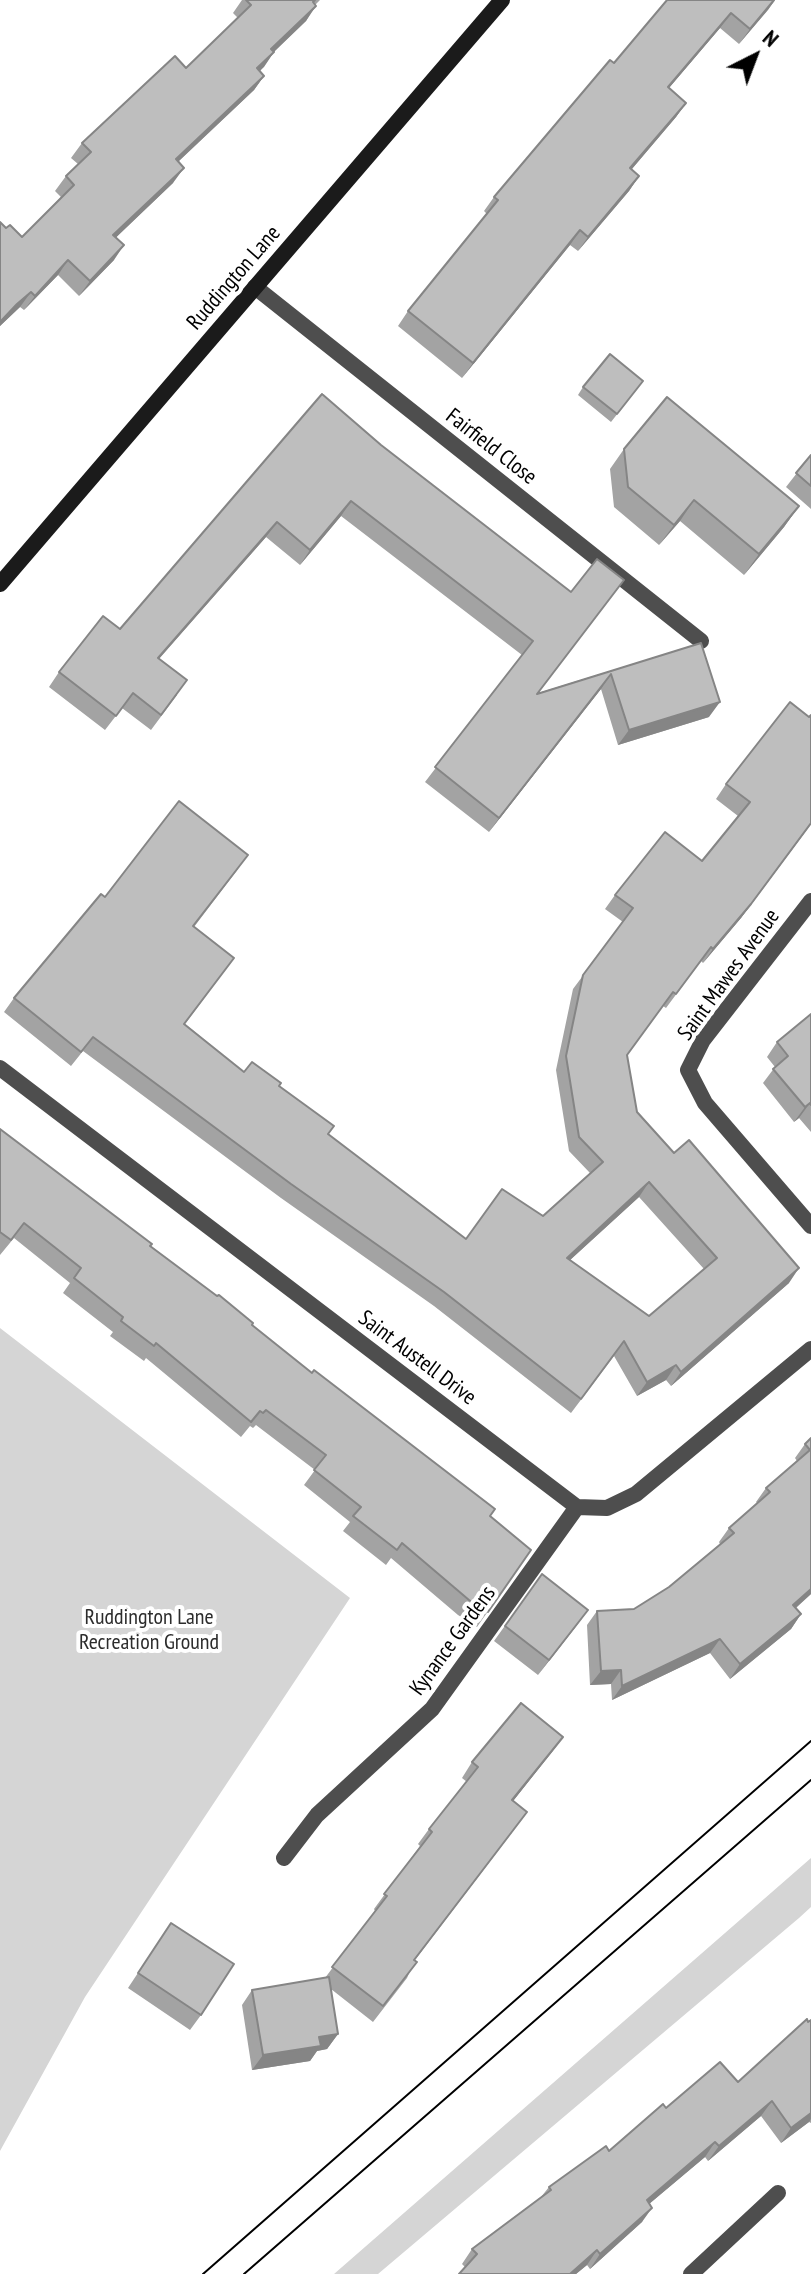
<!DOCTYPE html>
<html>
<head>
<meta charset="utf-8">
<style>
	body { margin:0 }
	#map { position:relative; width:811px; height:2274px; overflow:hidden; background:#fff; font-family:"PT Sans Narrow",sans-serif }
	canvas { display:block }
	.north { position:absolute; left:715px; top:16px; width:80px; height:80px; -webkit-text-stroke:6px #fff; paint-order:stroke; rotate:42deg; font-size:22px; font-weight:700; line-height:32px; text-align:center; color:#000 }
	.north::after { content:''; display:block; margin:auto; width:28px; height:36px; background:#000; clip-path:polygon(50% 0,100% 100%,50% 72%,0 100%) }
</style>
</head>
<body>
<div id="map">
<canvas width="811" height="2274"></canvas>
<div class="north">N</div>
</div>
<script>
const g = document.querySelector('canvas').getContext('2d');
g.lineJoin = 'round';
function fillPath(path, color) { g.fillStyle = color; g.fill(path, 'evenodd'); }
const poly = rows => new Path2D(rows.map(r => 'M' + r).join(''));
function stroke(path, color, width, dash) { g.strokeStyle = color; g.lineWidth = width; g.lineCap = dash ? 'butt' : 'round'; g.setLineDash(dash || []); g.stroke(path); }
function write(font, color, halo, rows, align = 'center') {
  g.font = font + ' "PT Sans Narrow",sans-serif'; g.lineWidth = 8; g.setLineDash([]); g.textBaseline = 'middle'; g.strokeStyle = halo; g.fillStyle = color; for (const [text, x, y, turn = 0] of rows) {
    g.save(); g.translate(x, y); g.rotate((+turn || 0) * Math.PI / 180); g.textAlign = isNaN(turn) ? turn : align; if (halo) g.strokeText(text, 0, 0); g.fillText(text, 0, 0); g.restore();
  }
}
const green = poly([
	[0,1328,350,1598,85,1997,0,2151],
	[811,1858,811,1907,799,1918,378,2274,334,2274]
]);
const street = poly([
	[255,287,701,641],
	[811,901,703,1040,688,1070,705,1103,811,1226],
	[0,1068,577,1507,607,1508,636,1494,811,1349],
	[284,1858,317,1815,432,1709,577,1507],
	[691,2274,778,2193]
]);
const secondary = poly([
	[0,584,502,0]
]);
const tram = poly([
	[203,2274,811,1741],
	[244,2274,811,1780]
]);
const wall = poly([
	[242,0,320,0,315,5,306,21,274,52,260,71,264,76,254,90,178,162,173,183,116,237,114,260,79,296,58,275,24,310,20,307,0,326,0,222,6,228,22,237,61,197,55,191,66,176,78,164,71,158,82,143,186,68,238,18,233,13],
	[667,0,775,0,739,44,720,28,669,88,686,103,676,117,631,170,639,176,629,191,578,251,570,245,462,378,398,326,408,311,487,214,484,211,494,197,614,63],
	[583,387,637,389,611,422,578,395],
	[381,445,571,592,624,580,538,693,701,643,709,717,618,745,601,689,489,832,425,782,522,655,341,516,300,565,266,537,159,659,177,695,151,730,122,708,105,730,49,687,59,672],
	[624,449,799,506,784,527,744,575,680,521,659,545,614,507,610,469],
	[811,455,811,509,786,487],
	[726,784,811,824,741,918,703,963,701,961,666,1008,663,1006,627,1055,637,1112,789,1283,671,1386,666,1380,637,1396,614,1356,571,1413,434,1306,281,1198,83,1051,71,1066,4,1012,14,998,105,897,238,869,194,927,234,958,185,1024,244,1072,279,1086,328,1134,466,1239,543,1216,590,1173,569,1151,556,1070,573,989,623,922,605,909,615,895,702,861,738,816,716,799],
	[639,1197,704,1269,649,1316,570,1260],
	[811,1014,811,1132,799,1118,794,1122,763,1083,775,1067,767,1057,777,1042],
	[0,1129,252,1325,531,1550,477,1627,458,1615,391,1558,386,1565,343,1531,350,1522,304,1485,315,1470,256,1425,253,1428,250,1426,241,1437,146,1358,144,1361,110,1336,113,1332,63,1293,70,1283,14,1238,0,1255],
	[811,1438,811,1594,796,1608,801,1614,791,1629,730,1679,710,1653,612,1700,611,1684,590,1685,587,1625,597,1611,634,1609,669,1587,720,1544,719,1542,729,1528,757,1503,756,1502,766,1488,797,1461,795,1458,805,1444],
	[542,1574,577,1625,538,1675,494,1641],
	[563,1737,513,1801,516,1827,415,1960,407,1978,373,2022,331,1989,338,2034,327,2049,317,2051,310,2061,252,2070,242,2005,252,1990,325,1978,375,1911,374,1909,420,1846,418,1844,429,1829,467,1782,462,1778,472,1762],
	[171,1923,201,2015,190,2030,128,1988],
	[811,2020,811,2123,809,2122,781,2143,761,2116,708,2161,705,2157,649,2204,642,2222,590,2269,587,2265,576,2274,459,2274,465,2267,462,2264,472,2249,541,2197,549,2187,609,2151,666,2108,738,2082]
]);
const shadedWall = poly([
	[775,0,768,10,739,44,750,29],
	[316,6,306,21,261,64,271,49],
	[731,13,720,28,657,102,668,87],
	[274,52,264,67,247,83,257,68],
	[264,76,254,90,165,174,176,159],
	[686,103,676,117,620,183,630,168],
	[184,168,173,183,103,250,113,235],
	[639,176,629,191,578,251,588,237],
	[580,230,570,245,462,378,473,363],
	[124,245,114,260,79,296,90,281],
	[68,260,58,275,24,310,35,296],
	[31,292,20,307,0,326,0,322,17,304],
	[694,500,680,521,659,545,674,525],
	[351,501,341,516,300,565,310,550],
	[799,506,784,527,744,575,759,554],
	[277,522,266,537,147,672,158,658],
	[611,674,601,689,489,832,499,818],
	[720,702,709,717,618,745,629,730],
	[811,824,741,918,703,963,713,949],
	[810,1103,799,1118,794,1122,805,1107],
	[649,1182,639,1197,557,1272,567,1258],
	[799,1268,789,1283,671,1386,681,1372],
	[676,1365,666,1380,637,1396,647,1382],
	[811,1589,811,1594,783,1619,793,1605],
	[588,1610,577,1625,538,1675,549,1660],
	[801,1614,791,1629,730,1679,740,1664],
	[720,1639,710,1653,612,1700,622,1686],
	[621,1670,611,1684,590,1685,601,1671],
	[563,1737,552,1752,502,1815,512,1800],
	[338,2034,327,2049,317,2051,310,2061,252,2070,263,2055,319,2037],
	[772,2101,761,2116,708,2161,719,2146],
	[811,2113,811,2119,809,2122,781,2143,791,2128],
	[715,2142,705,2157,636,2215,647,2200],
	[652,2208,642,2222,590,2269,600,2254],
	[597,2250,587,2265,576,2274,570,2274]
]);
const building = poly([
	[246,0,315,0,313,2,316,6,271,49,274,52,257,68,264,76,176,159,184,168,113,235,124,245,90,281,68,260,35,296,31,292,17,304,0,322,0,222,6,228,10,225,22,237,74,185,66,176,91,152,82,143,175,56,186,68,251,5,246,0],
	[667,0,774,0,750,29,731,13,668,87,686,103,630,168,639,176,588,237,580,230,473,363,408,311,498,200,494,197,610,60,614,63,667,0],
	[610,354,643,381,617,414,583,387,610,354],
	[322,394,381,445,571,592,597,559,624,580,537,694,701,643,720,702,629,730,611,674,499,818,435,767,533,641,351,501,310,550,277,522,158,658,187,680,161,715,133,693,116,716,59,672,103,616,120,629,322,394],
	[667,397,799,506,759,554,694,500,674,525,628,487,624,449,667,397],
	[811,455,811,486,796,473,811,455],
	[790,702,809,717,811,715,811,823,751,904,713,949,711,947,676,994,673,992,627,1055,637,1112,674,1153,689,1140,799,1268,681,1372,676,1365,647,1382,624,1341,581,1399,444,1292,291,1184,93,1037,81,1052,14,998,101,894,105,897,179,801,248,855,193,926,234,958,184,1024,244,1072,252,1062,281,1083,279,1086,334,1126,328,1134,466,1239,502,1189,543,1216,603,1162,579,1137,566,1056,583,975,633,908,615,895,665,832,702,861,750,802,726,784,790,702],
	[649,1182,717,1258,649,1316,567,1258,649,1182],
	[811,1014,811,1105,810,1103,805,1107,773,1069,788,1056,777,1042,811,1014],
	[0,1129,152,1244,150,1246,217,1296,219,1295,253,1323,252,1325,312,1373,314,1370,495,1509,490,1516,531,1550,488,1612,469,1600,402,1543,397,1550,353,1516,361,1507,314,1470,326,1455,266,1410,263,1413,260,1411,251,1422,156,1343,154,1346,121,1321,123,1317,74,1278,81,1268,24,1223,11,1240,0,1232,0,1129],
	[811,1438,811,1589,793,1605,801,1614,740,1664,720,1639,622,1686,621,1670,601,1671,597,1611,634,1609,669,1587,734,1533,729,1528,770,1492,766,1488,810,1450,805,1444,811,1438],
	[542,1574,588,1610,549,1660,505,1626,542,1574],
	[521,1703,563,1737,512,1800,527,1812,414,1960,417,1962,383,2006,332,1967,387,1896,384,1894,432,1832,429,1829,478,1767,472,1762,521,1703],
	[171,1923,234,1964,201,2015,138,1973,171,1923],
	[329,1977,338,2034,319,2037,321,2046,263,2055,252,1990,329,1977],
	[807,2019,808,2022,811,2020,811,2113,791,2128,772,2101,719,2146,715,2142,647,2200,652,2208,600,2254,597,2250,570,2274,459,2274,477,2254,472,2249,551,2190,549,2187,606,2146,609,2151,663,2104,666,2108,720,2062,738,2082,807,2019]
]);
const streetNames = [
	["Ruddington Lane",234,278,-49],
	["Fairfield Close",491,447,38],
	["Saint Mawes Avenue",729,975,-54],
	["Saint Austell Drive",417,1358,37],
	["Kynance Gardens",453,1641,-54]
];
const parkNames = [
	["Ruddington Lane",149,1618],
	["Recreation Ground",149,1643]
];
fillPath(green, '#d5d5d5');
stroke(street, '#4e4e4e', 16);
stroke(secondary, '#1b1b1b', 16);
stroke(tram, '#000', 2);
fillPath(wall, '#a3a3a3');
fillPath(shadedWall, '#858585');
fillPath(building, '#bebebe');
stroke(building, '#858585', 2);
write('22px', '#000', '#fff', streetNames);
write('22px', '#2c2c2c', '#fff', parkNames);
</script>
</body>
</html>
